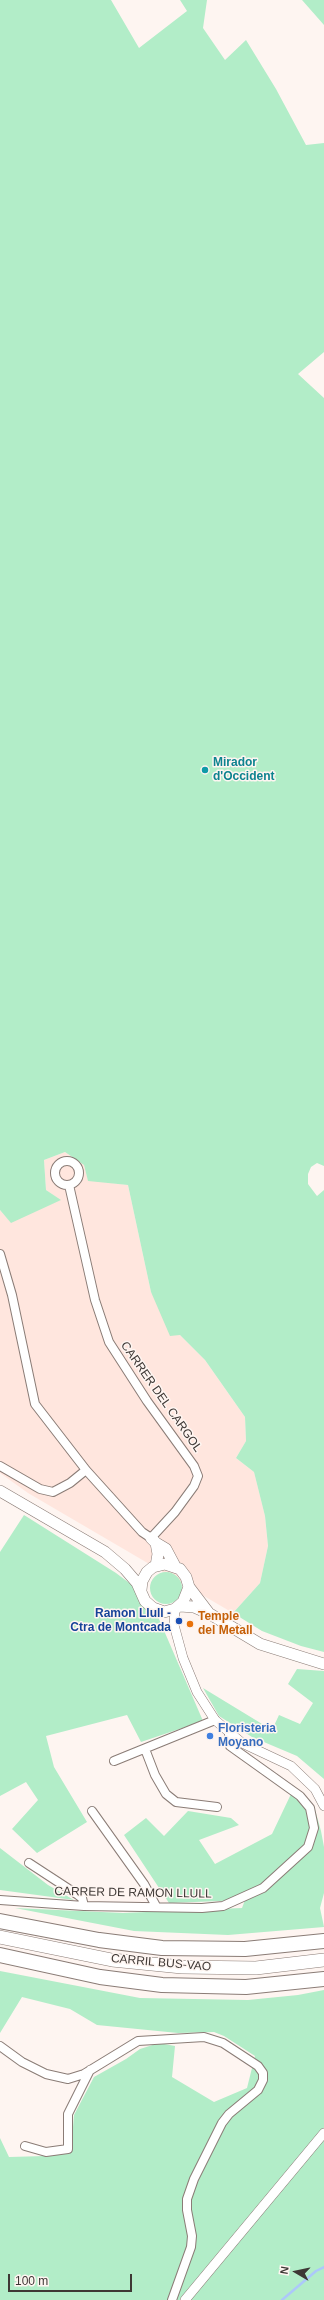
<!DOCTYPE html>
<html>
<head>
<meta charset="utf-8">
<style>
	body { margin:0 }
	#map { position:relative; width:324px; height:2300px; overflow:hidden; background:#fef5f1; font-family:Arial,sans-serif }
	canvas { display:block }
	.north { position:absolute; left:276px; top:2252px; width:40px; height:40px; -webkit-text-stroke:3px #fef5f1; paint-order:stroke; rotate:279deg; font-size:11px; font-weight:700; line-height:16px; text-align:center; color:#3e3835 }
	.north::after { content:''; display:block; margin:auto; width:14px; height:18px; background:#3e3835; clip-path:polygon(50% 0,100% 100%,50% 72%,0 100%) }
	.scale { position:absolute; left:8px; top:2274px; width:124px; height:18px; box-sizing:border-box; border:2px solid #3e3835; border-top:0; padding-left:5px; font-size:12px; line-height:14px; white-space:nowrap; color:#3e3835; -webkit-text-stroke:3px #fef5f1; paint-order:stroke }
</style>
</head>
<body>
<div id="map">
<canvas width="324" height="2300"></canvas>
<div class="north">N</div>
<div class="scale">100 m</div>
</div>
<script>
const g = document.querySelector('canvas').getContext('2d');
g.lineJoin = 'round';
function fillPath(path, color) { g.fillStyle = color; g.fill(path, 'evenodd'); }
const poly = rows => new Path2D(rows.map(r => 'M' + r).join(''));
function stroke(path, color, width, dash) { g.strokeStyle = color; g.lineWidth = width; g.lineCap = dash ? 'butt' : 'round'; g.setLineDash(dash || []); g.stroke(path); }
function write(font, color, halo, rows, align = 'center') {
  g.font = font + ' Arial,sans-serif'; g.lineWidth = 3; g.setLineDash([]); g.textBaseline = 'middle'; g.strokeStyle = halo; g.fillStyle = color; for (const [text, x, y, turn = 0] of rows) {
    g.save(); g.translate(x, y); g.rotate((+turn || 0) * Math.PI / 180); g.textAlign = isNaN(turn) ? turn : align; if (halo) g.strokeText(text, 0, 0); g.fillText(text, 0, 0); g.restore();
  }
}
const built = poly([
	[65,1152,84,1165,88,1180,128,1185,151,1292,180,1335,205,1360,245,1417,246,1441,236,1458,254,1472,265,1516,268,1546,260,1583,233,1613,28,1493,0,1473,0,1210,11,1222,60,1200,46,1190,44,1160]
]);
const green = poly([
	[0,0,111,0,139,48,187,11,180,0,207,0,203,28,225,60,246,40,276,89,306,145,324,143,324,352,298,374,324,398,324,1166,317,1163,311,1167,308,1174,308,1184,317,1196,324,1190,324,1652,301,1646,262,1631,233,1613,260,1583,268,1546,265,1516,254,1472,236,1458,246,1441,245,1417,205,1360,180,1335,170,1336,151,1292,128,1185,88,1181,84,1165,65,1152,44,1160,46,1190,61,1200,11,1223,0,1210],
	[302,0,324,0,324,25],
	[24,1515,116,1573,136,1588,156,1612,203,1721,141,1742,127,1715,46,1736,54,1767,87,1822,37,1853,12,1829,38,1800,26,1782,0,1796,0,1552],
	'150 1588a16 16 0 1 1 32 0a16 16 0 1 1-32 0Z',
	[297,1669,324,1671,324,1779,297,1756,252,1737,219,1716,203,1688,272,1730,279,1715,300,1724,313,1703,288,1684],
	[291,1794,314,1806,321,1831,324,1847,324,1893,320,1908,324,1927,228,1935,134,1931,15,1908,123,1913,242,1908,245,1900,169,1903,124,1835,146,1818,164,1836,188,1811,231,1818,239,1825,199,1840,215,1864,272,1834],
	[0,1848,48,1885,74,1900,0,1890],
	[0,1971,140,1998,248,2000,298,1995,324,1990,324,2300,0,2300,0,2138,9,2157,45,2156,71,2151,74,2115,94,2077,126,2059,140,2049,159,2043,175,2046,172,2077,214,2102,247,2088,255,2056,224,2036,214,2032,178,2033,97,2025,70,2009,22,1997,0,2033]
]);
const stream = poly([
	[282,2300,316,2271,324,2267]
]);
const minor = poly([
	'55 1173a12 12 0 1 1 24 0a12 12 0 1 1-24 0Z',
	[0,1254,12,1295,35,1404,86,1470,142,1532,151,1538,175,1512,194,1486,198,1476,194,1466,147,1401,109,1342,95,1300,69,1185],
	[0,1466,40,1489,53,1492,70,1483,86,1470],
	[145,1749,155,1775,166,1794,176,1802,217,1807],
	[114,1761,215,1720],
	[92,1811,144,1884,156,1906],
	[29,1863,78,1895,82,1898,84,1906],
	[0,1900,84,1906,202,1908,223,1906,263,1888,308,1847,314,1828,310,1808,300,1796,230,1746,229,1734],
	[0,2046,22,2062,46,2074,68,2079,84,2074,138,2041,204,2037,223,2043,258,2066,263,2073,263,2080,258,2090,229,2114,222,2123,194,2179,187,2199,187,2210,192,2236,191,2247,172,2300],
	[25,2146,46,2152,68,2149,68,2114,90,2070]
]);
const tertiary = poly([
	[175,1609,174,1625,183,1658,197,1692,215,1720,242,1743,291,1766,315,1789,324,1806],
	[185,2300,324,2133]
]);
const secondary = poly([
	[0,1491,105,1552,125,1569,137,1583,145,1601,153,1608,164,1612,175,1609,183,1602,189,1587,186,1577,180,1569,165,1564,153,1567,147,1572,142,1581,141,1590],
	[151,1538,156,1543,158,1554,156,1566],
	[156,1543,166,1549,175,1566],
	[189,1587,208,1612],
	[180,1606,194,1607,210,1614,260,1644,324,1664]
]);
const trunk = poly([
	[0,1937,112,1960,182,1967,256,1968,324,1960]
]);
const motorway = poly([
	[0,1921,99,1940,162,1948,245,1949,324,1941],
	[0,1955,100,1977,162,1985,246,1987,324,1979]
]);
const markers = [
	[205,770,4,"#0f9aa8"],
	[179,1621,4,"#1a4fb4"],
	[190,1624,4,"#e8710a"],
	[210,1736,4,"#3f7fe0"]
];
const cultureNames = [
	["Mirador",213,763],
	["d'Occident",213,777]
];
const streetNames = [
	["CARRER DEL CARGOL",161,1397,55],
	["CARRER DE RAMON LLULL",133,1893,1],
	["CARRIL BUS-VAO",161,1963,5]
];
const transitNames = [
	["Ramon Llull -",171,1614],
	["Ctra de Montcada",171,1628]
];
const foodNames = [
	["Temple",198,1617],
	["del Metall",198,1631]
];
const shopNames = [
	["Floristeria",218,1729],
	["Moyano",218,1743]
];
fillPath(built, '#ffe6de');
fillPath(green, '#b2edc8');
stroke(stream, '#acc8fa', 2.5);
stroke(minor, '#8a7c76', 10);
stroke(tertiary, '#8a7c76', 10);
stroke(secondary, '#8a7c76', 12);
stroke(trunk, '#8a7c76', 14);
stroke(motorway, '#8a7c76', 16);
stroke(minor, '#fff', 8);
stroke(tertiary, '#fff', 9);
stroke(secondary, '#fff', 11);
stroke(trunk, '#fff', 13);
stroke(motorway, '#fff', 14);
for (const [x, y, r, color] of markers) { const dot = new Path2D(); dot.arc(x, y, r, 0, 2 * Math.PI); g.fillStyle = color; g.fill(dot); stroke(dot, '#fef5f1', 1.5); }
write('bold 12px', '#0d838f', '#fef5f1', cultureNames, 'left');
write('12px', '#3e3835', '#fef5f1', streetNames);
write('bold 12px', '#164399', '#fef5f1', transitNames, 'right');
write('bold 12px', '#c56008', '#fef5f1', foodNames, 'left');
write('bold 12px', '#366cbe', '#fef5f1', shopNames, 'left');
</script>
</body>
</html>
